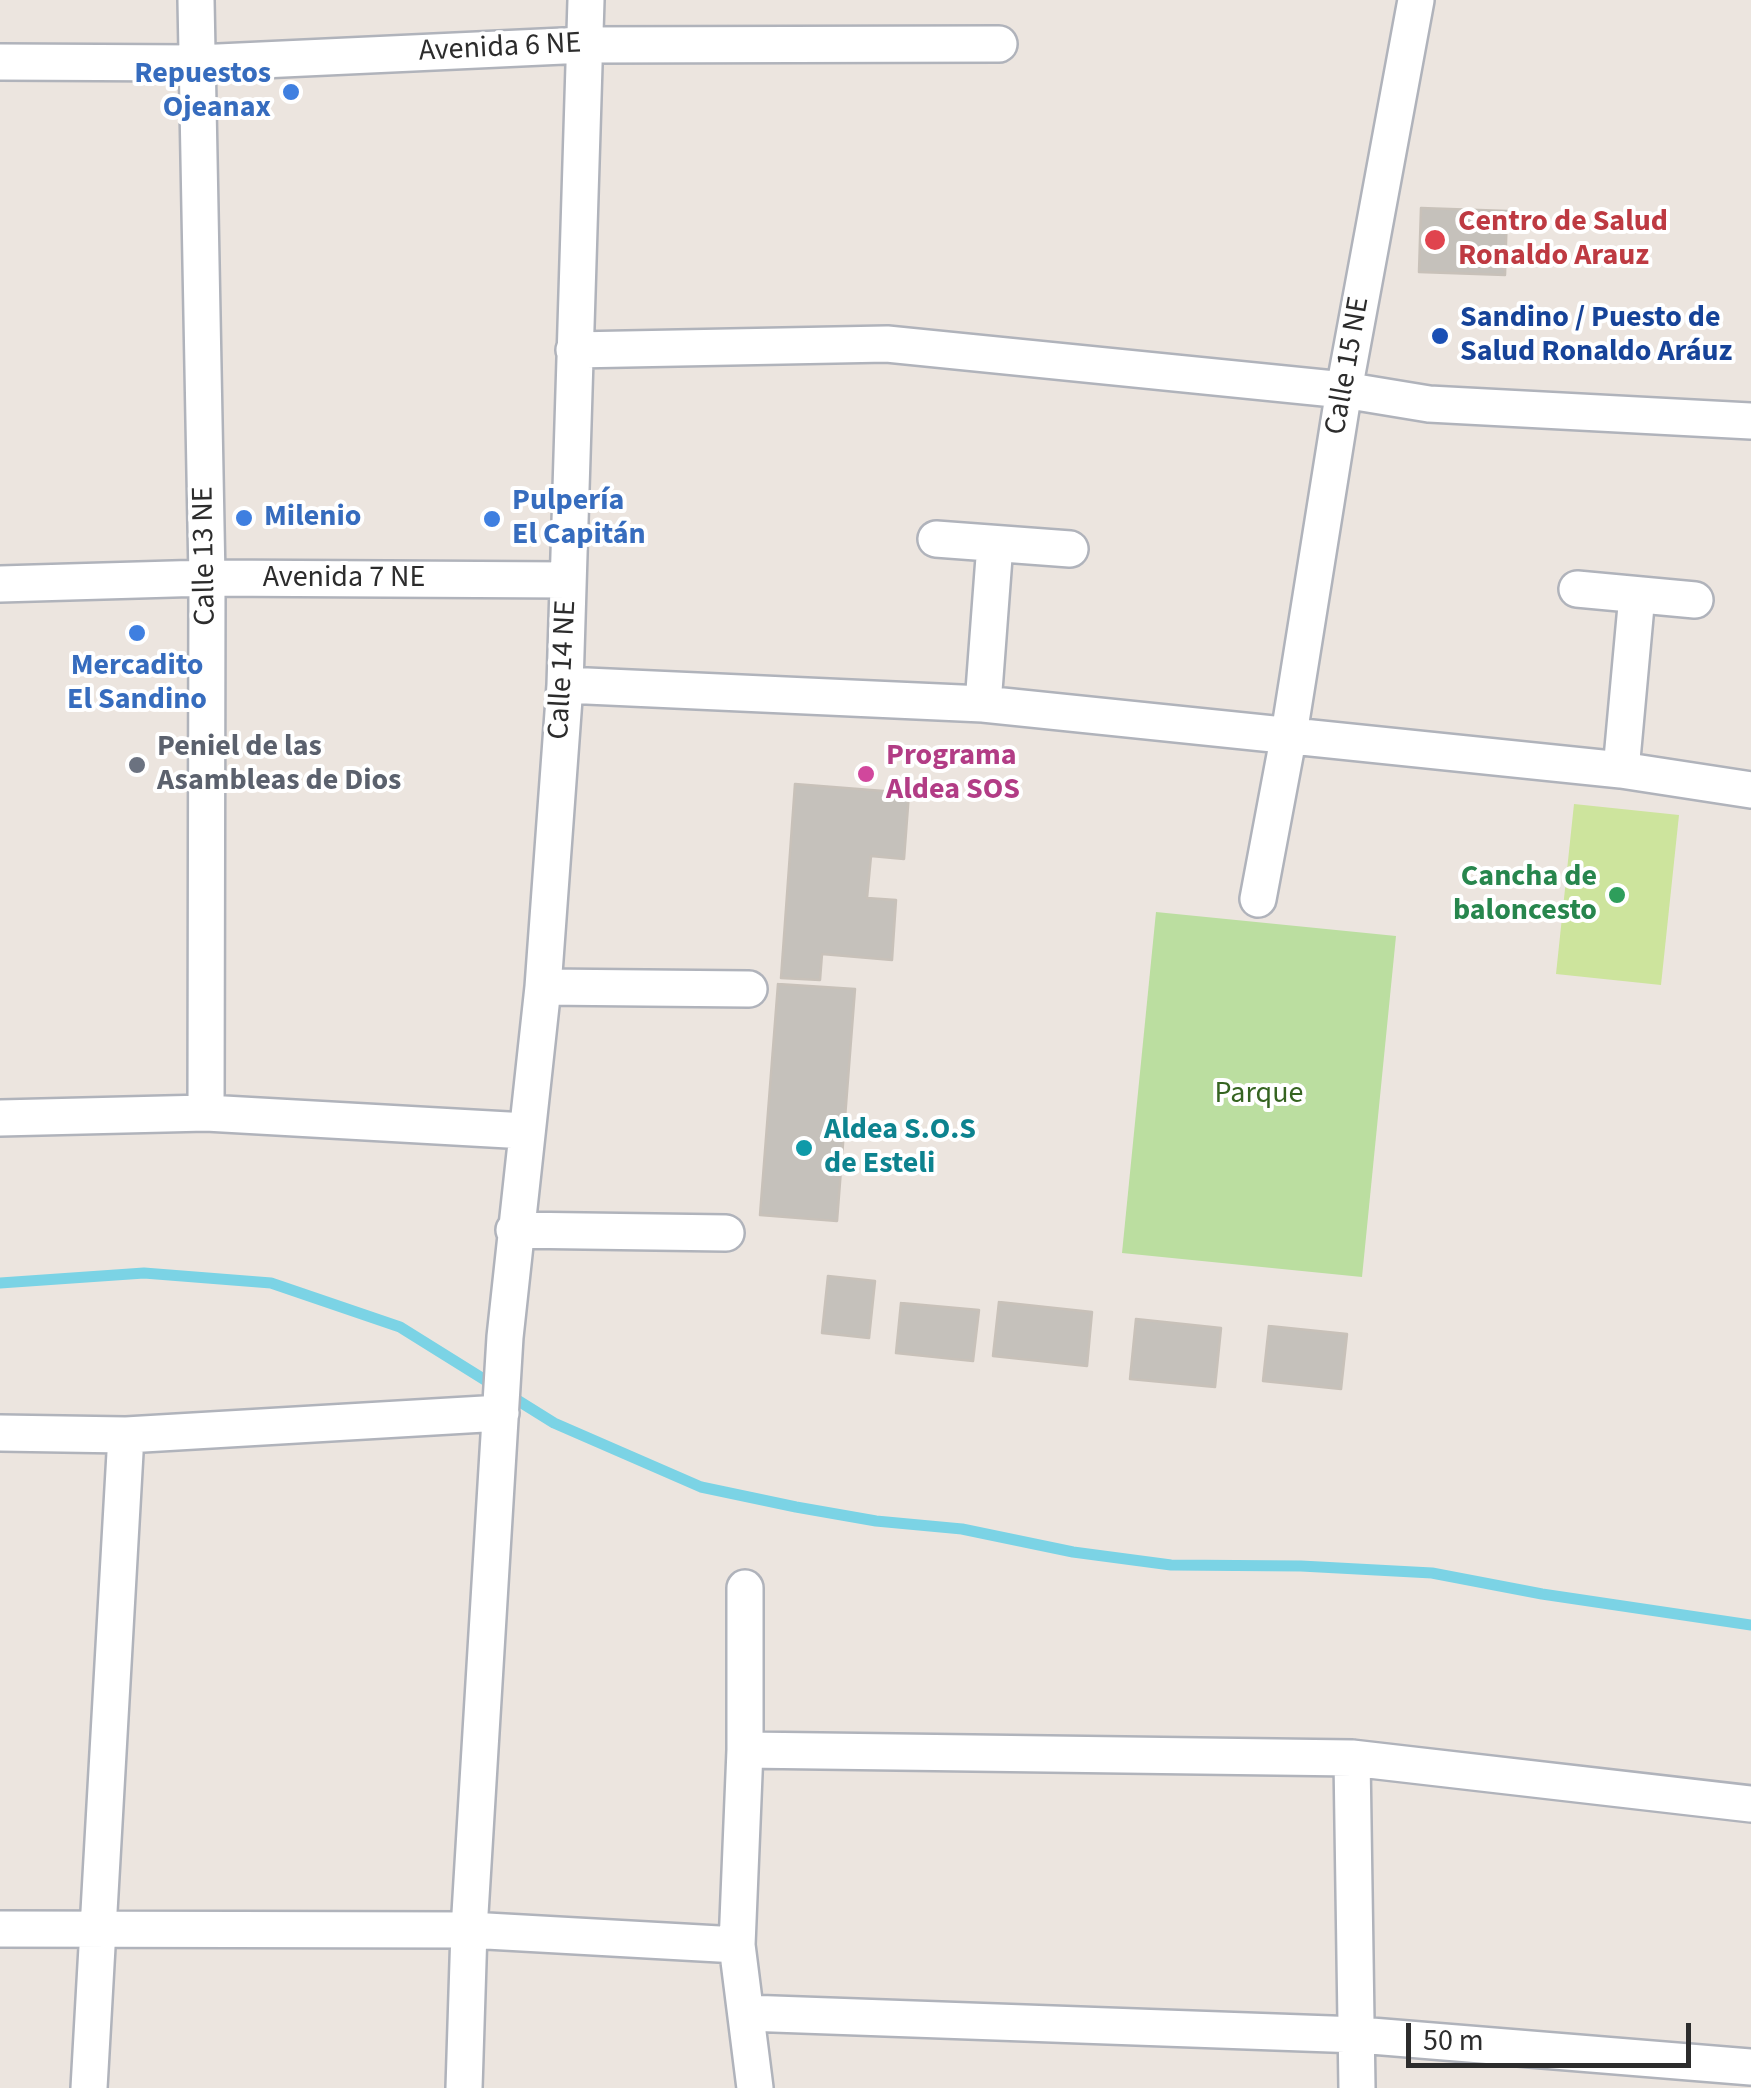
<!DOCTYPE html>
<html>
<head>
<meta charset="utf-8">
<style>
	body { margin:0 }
	#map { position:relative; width:1751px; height:2088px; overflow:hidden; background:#ece5df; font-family:"Source Sans 3",sans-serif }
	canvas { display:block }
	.scale { position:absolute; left:1406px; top:2023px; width:285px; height:45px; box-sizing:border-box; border:5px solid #2c2c2c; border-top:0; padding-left:12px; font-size:30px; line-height:35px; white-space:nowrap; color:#2c2c2c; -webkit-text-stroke:8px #fff; paint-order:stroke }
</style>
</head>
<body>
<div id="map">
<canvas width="1751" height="2088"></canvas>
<div class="scale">50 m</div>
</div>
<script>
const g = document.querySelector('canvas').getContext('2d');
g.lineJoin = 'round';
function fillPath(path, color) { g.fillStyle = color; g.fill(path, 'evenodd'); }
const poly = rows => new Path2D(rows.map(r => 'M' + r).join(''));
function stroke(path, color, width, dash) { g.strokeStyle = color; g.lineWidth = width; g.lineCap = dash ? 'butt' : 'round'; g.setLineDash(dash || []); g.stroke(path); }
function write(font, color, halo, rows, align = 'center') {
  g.font = font + ' "Source Sans 3",sans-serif'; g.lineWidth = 8; g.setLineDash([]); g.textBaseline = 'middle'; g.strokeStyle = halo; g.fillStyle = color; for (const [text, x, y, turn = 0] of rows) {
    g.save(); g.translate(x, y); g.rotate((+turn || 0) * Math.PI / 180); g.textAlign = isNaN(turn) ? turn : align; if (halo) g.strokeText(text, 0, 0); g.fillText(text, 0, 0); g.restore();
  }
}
const green = poly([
	[1156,912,1396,936,1362,1277,1122,1253]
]);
const pitch = poly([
	[1574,804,1679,815,1661,985,1556,974]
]);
const stream = poly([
	[0,1283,144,1273,271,1283,400,1327,554,1423,701,1487,796,1507,876,1521,962,1529,1073,1552,1171,1565,1301,1566,1432,1573,1542,1594,1751,1625]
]);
const building = poly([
	[1421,208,1507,211,1505,275,1419,272,1421,208],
	[795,784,909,793,904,859,871,856,867,898,896,900,892,960,822,954,820,980,781,978,795,784],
	[778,984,855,989,837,1221,760,1215,778,984],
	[828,1276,875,1281,869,1338,822,1333,828,1276],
	[999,1302,1092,1312,1087,1366,993,1356,999,1302],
	[901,1303,979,1310,973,1361,896,1353,901,1303],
	[1136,1319,1221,1328,1215,1387,1130,1379,1136,1319],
	[1269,1326,1347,1334,1341,1389,1263,1381,1269,1326]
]);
const minor = poly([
	[196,0,207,578,206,1113],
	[0,62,197,63,585,45,999,44],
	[574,350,887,344,1344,390,1429,404,1751,421],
	[936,539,1070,549],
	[0,584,207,578,568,580],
	[1577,589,1695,600],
	[565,685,983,704,1621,770,1751,790],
	[983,704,995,544],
	[1621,770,1637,595],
	[1258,899,1289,734,1344,390,1416,0],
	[543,987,749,989],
	[0,1118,206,1113,526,1131],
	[514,1230,726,1233],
	[0,1433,126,1435,501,1413],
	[745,1588,745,1750,737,1945,755,2088],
	[745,1750,1352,1758,1751,1804],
	[1352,1758,1357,2088],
	[0,1929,469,1930,737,1945],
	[746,2013,1359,2035,1751,2067],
	[89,2088,126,1435],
	[464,2088,469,1930,505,1337,543,987,565,685,586,0]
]);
const markers = [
	[291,92,10,"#3f7fe0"],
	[1435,240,12,"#e0444e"],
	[1440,336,10,"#1a4fb4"],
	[244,518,10,"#3f7fe0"],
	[492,519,10,"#3f7fe0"],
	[137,633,10,"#3f7fe0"],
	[137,765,10,"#6b7280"],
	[866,774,10,"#d1479c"],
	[1617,895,10,"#2e9e5b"],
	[804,1148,10,"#0f9aa8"]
];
const streetNames = [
	["Avenida 6 NE",500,49,-3],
	["Calle 15 NE",1349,366,-80],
	["Calle 13 NE",206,556,-91],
	["Avenida 7 NE",344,579],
	["Calle 14 NE",564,670,-87]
];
const shopNames = [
	["Repuestos",271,75,"right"],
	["Ojeanax",271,109,"right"],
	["Pulpería",512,502],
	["El Capitán",512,536],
	["Milenio",264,518],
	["Mercadito",137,667,"center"],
	["El Sandino",137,701,"center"]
];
const healthNames = [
	["Centro de Salud",1458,223],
	["Ronaldo Arauz",1458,257]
];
const transitNames = [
	["Sandino / Puesto de",1460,319],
	["Salud Ronaldo Aráuz",1460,353]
];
const worshipNames = [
	["Peniel de las",157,748],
	["Asambleas de Dios",157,782]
];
const hotelNames = [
	["Programa",886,757],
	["Aldea SOS",886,791]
];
const leisureNames = [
	["Cancha de",1597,878],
	["baloncesto",1597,912]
];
const parkNames = [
	["Parque",1259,1095]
];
const cultureNames = [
	["Aldea S.O.S",824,1131],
	["de Esteli",824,1165]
];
fillPath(green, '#bbdea0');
fillPath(pitch, '#cde49d');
stroke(stream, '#7bd3e5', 11);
fillPath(building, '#c5c1bb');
stroke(building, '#c8c1b9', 2.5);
stroke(minor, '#b0b3bb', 40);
stroke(minor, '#fff', 35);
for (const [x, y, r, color] of markers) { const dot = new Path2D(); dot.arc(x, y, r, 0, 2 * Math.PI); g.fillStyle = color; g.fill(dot); stroke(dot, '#fff', 4); }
write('30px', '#2c2c2c', '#fff', streetNames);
write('bold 30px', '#366cbe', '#fff', shopNames, 'left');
write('bold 30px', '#be3a42', '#fff', healthNames, 'left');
write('bold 30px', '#164399', '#fff', transitNames, 'left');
write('bold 30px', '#5b616d', '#fff', worshipNames, 'left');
write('bold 30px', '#b23c85', '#fff', hotelNames, 'left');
write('bold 30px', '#27864d', '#fff', leisureNames, 'right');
write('30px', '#356421', '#fff', parkNames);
write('bold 30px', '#0d838f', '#fff', cultureNames, 'left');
</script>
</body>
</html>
